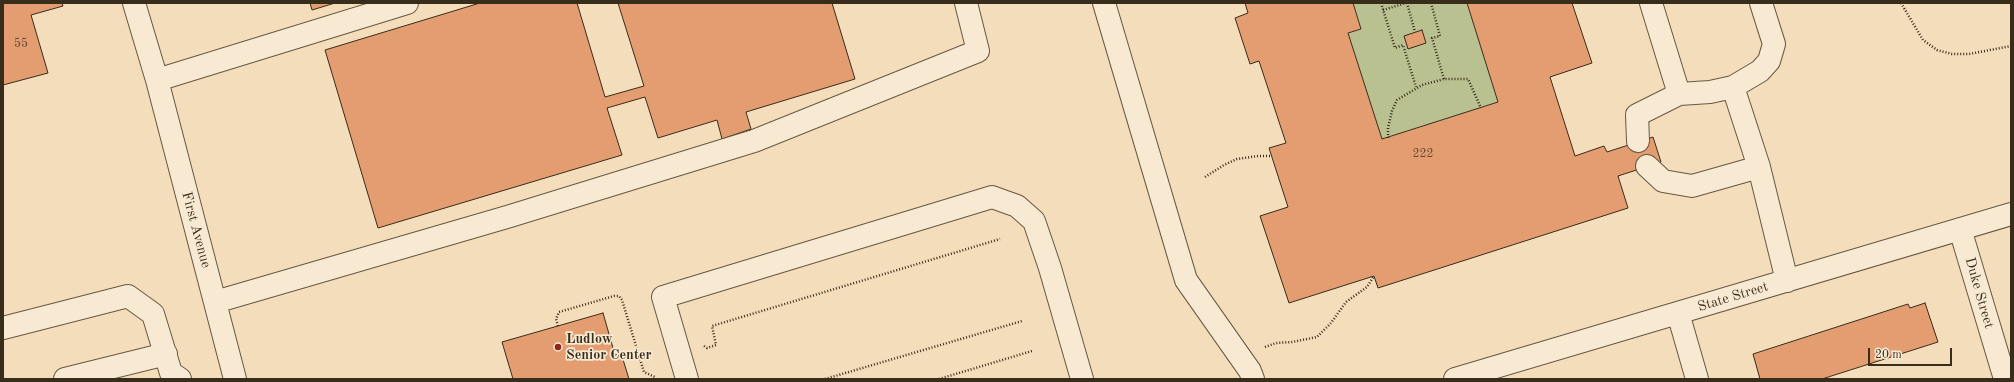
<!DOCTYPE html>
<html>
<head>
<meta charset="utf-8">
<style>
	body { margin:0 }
	#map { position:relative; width:2014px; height:382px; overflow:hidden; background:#f3ddba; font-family:"Old Standard TT",serif }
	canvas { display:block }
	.frame { position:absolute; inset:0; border:4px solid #382c1b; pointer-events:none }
	.scale { position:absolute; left:1868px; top:348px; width:84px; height:18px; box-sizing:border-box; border:2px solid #382c1b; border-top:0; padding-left:5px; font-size:12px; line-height:14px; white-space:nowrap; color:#382c1b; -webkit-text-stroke:3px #f7e9d2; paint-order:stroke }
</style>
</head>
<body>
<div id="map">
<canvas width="2014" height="382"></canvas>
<div class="frame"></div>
<div class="scale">20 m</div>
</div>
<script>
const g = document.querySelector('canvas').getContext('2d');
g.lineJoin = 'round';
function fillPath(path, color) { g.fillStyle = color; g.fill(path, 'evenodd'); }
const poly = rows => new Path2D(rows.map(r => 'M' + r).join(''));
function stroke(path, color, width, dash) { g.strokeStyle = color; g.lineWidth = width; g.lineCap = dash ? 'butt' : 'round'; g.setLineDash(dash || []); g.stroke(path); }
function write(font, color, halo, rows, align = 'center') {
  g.font = font + ' "Old Standard TT",serif'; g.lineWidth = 3.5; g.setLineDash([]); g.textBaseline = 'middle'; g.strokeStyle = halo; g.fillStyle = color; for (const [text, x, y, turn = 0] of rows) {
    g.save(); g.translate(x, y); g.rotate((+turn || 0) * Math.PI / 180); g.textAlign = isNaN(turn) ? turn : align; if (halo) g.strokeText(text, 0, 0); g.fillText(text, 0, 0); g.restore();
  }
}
const green = poly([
	[1353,3,1467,3,1498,102,1382,139,1348,33,1361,29]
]);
const building = poly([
	[3,3,62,3,63,6,31,15,48,73,3,85,3,3],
	[310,3,335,3,312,10,310,3],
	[480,3,577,3,605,97,644,86,618,3,832,3,855,79,746,112,751,129,722,139,717,120,658,138,645,97,607,108,622,155,378,228,325,50,480,3],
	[1245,3,1353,3,1361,29,1348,33,1382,139,1498,102,1467,3,1572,3,1592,63,1550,77,1575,156,1604,146,1607,152,1653,137,1661,162,1618,176,1628,208,1378,288,1374,276,1289,303,1260,216,1288,207,1269,148,1286,143,1259,61,1250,64,1235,18,1248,13,1245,3],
	[1422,30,1426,43,1408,49,1404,36,1422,30],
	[1925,303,1938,342,1822,379,1760,379,1753,354,1908,304,1910,308,1925,303],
	[603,313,615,355,621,353,629,379,513,379,502,342,603,313]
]);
const path = poly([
	[1381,3,1395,48,1403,45,1416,87],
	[1407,3,1415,32],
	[1431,3,1440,36,1432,38,1444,79],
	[1901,3,1923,40,1937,50,1952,54,1969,54,2011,46],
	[1383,10,1406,3],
	[1388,138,1388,128,1392,111,1397,100,1422,85,1444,79,1468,79,1481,108],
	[1205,177,1224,165,1237,159,1258,156,1271,156],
	[558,326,556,319,559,312,614,296,619,296,622,300,644,372,655,377],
	[704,346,707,348,716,345,712,326,1000,239],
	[1265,347,1276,343,1292,342,1317,337,1331,323,1346,302,1367,287,1374,276],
	[825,379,1022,321],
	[939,379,1032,351]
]);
const minor = poly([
	[134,3,157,80,235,379],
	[1104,3,1186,280,1250,371,1253,379],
	[1651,3,1679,94,1710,92,1733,87,1760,71,1769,61,1774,44,1761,3],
	[157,80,407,3],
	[1733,87,1759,167,1787,281],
	[1638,141,1637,115,1679,94],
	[1647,166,1663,181,1692,186,1759,167],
	[1960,229,2005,379],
	[215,302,507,217,754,141,978,51,966,3],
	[1678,313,1697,379],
	[3,328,128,296,153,314,171,373,180,379],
	[65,379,166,354],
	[687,379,663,297,992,197,1017,206,1034,221,1050,268,1082,379],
	[1455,379,2011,214]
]);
const markers = [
	[558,347,4,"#8f2418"]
];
const numberNames = [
	["55",21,44],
	["222",1423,154]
];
const streetNames = [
	["First Avenue",196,230,75],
	["Duke Street",1979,293,74],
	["State Street",1733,297,-17]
];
const poiNames = [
	["Ludlow",566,339],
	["Senior Center",566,355]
];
fillPath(green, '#b9c191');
fillPath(building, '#e39d71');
stroke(building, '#382c1b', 1);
stroke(minor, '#675843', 24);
stroke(path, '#382c1b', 2.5, [1, 2]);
stroke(minor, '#f7e9d2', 22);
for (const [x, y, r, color] of markers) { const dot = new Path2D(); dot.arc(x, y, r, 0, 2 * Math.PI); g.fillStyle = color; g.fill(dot); stroke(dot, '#f7e9d2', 1.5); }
write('12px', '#634830', null, numberNames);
write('14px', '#382c1b', '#f7e9d2', streetNames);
write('bold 14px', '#382c1b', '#f7e9d2', poiNames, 'left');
</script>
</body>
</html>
